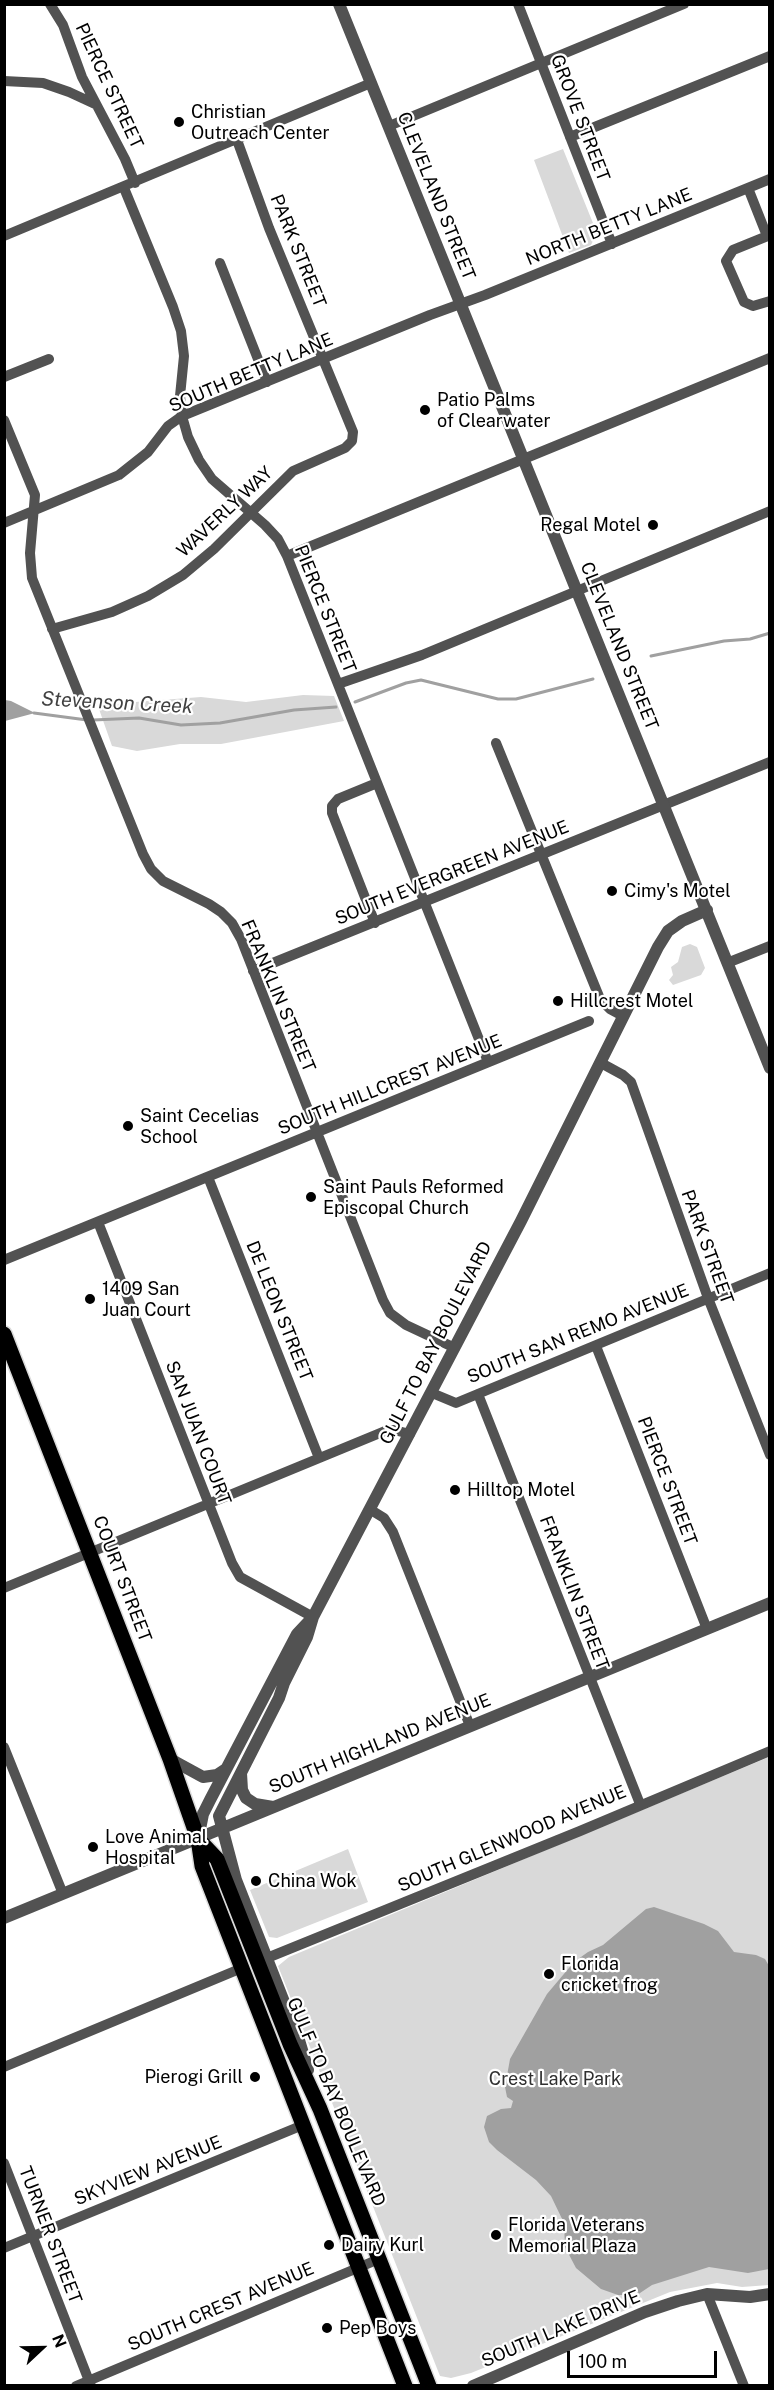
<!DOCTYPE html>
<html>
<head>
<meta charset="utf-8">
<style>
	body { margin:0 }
	#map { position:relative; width:774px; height:2390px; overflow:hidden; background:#fff; font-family:"Public Sans",sans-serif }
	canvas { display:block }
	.frame { position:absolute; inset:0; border:6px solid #000; pointer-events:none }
	.north { position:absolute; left:12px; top:2318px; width:60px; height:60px; -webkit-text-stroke:4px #fff; paint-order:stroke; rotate:68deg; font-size:16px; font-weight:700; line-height:24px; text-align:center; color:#000 }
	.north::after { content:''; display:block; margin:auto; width:21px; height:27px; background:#000; clip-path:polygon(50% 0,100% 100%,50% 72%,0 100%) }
	.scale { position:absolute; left:567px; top:2351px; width:150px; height:27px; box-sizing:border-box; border:3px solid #000; border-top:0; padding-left:8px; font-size:18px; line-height:21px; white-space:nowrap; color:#000; -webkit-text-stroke:4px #fff; paint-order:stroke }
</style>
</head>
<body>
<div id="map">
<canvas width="774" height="2390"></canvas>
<div class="frame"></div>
<div class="north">N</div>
<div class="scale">100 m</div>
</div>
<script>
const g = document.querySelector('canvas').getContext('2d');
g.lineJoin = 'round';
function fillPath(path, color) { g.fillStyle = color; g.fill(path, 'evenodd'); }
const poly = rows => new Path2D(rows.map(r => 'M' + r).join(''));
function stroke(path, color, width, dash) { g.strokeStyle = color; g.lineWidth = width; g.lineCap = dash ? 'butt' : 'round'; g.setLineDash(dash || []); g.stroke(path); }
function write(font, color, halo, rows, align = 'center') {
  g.font = font + ' "Public Sans",sans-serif'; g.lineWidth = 4.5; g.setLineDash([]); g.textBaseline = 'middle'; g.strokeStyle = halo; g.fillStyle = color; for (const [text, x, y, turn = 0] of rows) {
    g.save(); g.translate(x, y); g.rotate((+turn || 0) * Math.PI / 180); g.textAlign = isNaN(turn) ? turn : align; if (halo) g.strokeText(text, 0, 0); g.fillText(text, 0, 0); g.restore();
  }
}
const green = poly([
	[563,149,597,233,591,245,569,253,534,160],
	[303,695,334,696,344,721,221,744,180,744,137,751,112,746,99,709,122,703,201,697,246,702],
	[690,944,697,947,705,968,701,975,673,985,669,980,673,975,671,967,678,962,682,947],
	[769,1757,769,2285,742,2287,717,2283,670,2292,471,2373,451,2378,440,2376,278,1966,289,1957],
	[348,1849,368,1902,277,1938,269,1937,250,1890]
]);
const water = poly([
	[5,700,11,701,35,713,5,721],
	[654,1907,704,1924,718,1931,734,1952,756,1955,765,1959,769,1966,769,2269,748,2273,709,2267,652,2285,637,2295,618,2295,601,2289,576,2268,565,2247,564,2223,551,2196,536,2180,497,2150,489,2142,484,2127,487,2116,501,2109,511,2108,513,2101,507,2097,505,2087,510,2059,547,1994,574,1962,588,1952,603,1945,646,1909]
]);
const stream = poly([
	[651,656,724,641,750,639,770,633],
	[355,702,406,683,421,680,498,699,516,699,593,679],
	[34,713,87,720],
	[93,720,139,718,181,725,220,723,294,710,336,707]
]);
const minor = poly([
	[50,4,63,25,82,77,125,159,135,183],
	[518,4,612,244],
	[4,81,43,83,69,92,95,104],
	[389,126,684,4],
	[570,137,770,56],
	[124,188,173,307,181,331,184,356,180,396,182,416,188,437,199,460,212,479,265,525,278,539,287,556,488,1062],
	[748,188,767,236],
	[770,235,733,250,726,261,744,302,753,306,770,301],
	[4,236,371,83],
	[220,263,267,382],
	[4,377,49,359],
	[4,420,35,495,30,553,32,578,143,854,151,869,163,881,209,904,221,912,232,923,241,939,383,1300,390,1313,406,1325,455,1348],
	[4,523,119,475,148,452,168,426,182,416,430,315,485,295,770,179],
	[287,556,770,358],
	[52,629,112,612,148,596,183,575,214,549,293,471,345,448,352,441,353,432,269,228,237,140],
	[338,684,422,655,770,511],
	[496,743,600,999,610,1009,623,1016],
	[375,923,332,813,332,806,338,799,377,783],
	[727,963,770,946],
	[253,971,770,762],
	[601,1063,623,1075,631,1082,708,1298,770,1455],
	[208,1177,319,1458],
	[98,1222,232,1563,240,1577,313,1617],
	[4,1260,589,1021],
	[596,1346,707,1629],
	[432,1393,456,1403,770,1273],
	[478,1394,640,1804],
	[371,1510,384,1518,393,1532,470,1726],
	[4,1588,385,1431,394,1430,410,1434],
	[4,1747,63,1894],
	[267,1958,580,1831,770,1751],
	[4,2067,242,1968],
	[4,2163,91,2386],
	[4,2248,303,2125],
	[707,2294,744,2386],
	[76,2386,379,2259]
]);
const tertiary = poly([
	[339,4,770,1068],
	[170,1759,203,1777,217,1775,226,1769],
	[241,1773,242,1790,246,1798,255,1804,273,1807],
	[198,1839,203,1814,210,1800,297,1634,312,1618],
	[4,1918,770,1603],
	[308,2070,299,2040,236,1880,219,1816,279,1698,284,1683,307,1637,313,1617,521,1221,658,947,668,931,682,921,707,910],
	[473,2386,645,2312,678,2301,707,2294,750,2297,770,2294]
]);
const primary = poly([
	[4,1334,170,1759,198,1839,202,1866,405,2386],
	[198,1839,217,1859,290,2044,320,2109,429,2386]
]);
const markers = [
	[179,122,6,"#000"],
	[425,410,6,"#000"],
	[653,525,6,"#000"],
	[612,891,6,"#000"],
	[558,1001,6,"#000"],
	[128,1126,6,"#000"],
	[311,1197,6,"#000"],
	[90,1299,6,"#000"],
	[455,1490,6,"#000"],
	[93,1847,6,"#000"],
	[256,1881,6,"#000"],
	[549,1974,6,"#000"],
	[255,2077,6,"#000"],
	[496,2235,6,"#000"],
	[329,2245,6,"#000"],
	[327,2328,6,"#000"]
];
const streetNames = [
	["PIERCE STREET",109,86,65],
	["GROVE STREET",580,118,69],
	["CLEVELAND STREET",436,196,68],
	["NORTH BETTY LANE",609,227,-22],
	["PARK STREET",298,251,68],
	["SOUTH BETTY LANE",251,373,-23],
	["WAVERLY WAY",225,512,-43],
	["PIERCE STREET",325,609,68],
	["CLEVELAND STREET",619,646,68],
	["SOUTH EVERGREEN AVENUE",452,873,-22],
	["FRANKLIN STREET",278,996,67],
	["SOUTH HILLCREST AVENUE",390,1085,-22],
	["PARK STREET",707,1247,70],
	["DE LEON STREET",279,1311,68],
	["SOUTH SAN REMO AVENUE",578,1334,-22],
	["GULF TO BAY BOULEVARD",436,1343,-63],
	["SAN JUAN COURT",198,1433,69],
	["PIERCE STREET",667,1481,69],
	["COURT STREET",122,1579,69],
	["FRANKLIN STREET",574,1593,69],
	["SOUTH HIGHLAND AVENUE",380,1744,-22],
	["SOUTH GLENWOOD AVENUE",512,1839,-23],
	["GULF TO BAY BOULEVARD",336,2102,67],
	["SKYVIEW AVENUE",148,2171,-22],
	["TURNER STREET",50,2235,69],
	["SOUTH CREST AVENUE",221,2307,-23],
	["SOUTH LAKE DRIVE",561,2329,-23]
];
const poiNames = [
	["Christian",191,112],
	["Outreach Center",191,133],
	["Patio Palms",437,400],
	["of Clearwater",437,421],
	["Regal Motel",641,525,"right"],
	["Cimy's Motel",624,891],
	["Hillcrest Motel",570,1001],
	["Saint Cecelias",140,1116],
	["School",140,1137],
	["Saint Pauls Reformed",323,1187],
	["Episcopal Church",323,1208],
	["1409 San",102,1289],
	["Juan Court",102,1310],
	["Hilltop Motel",467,1490],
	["Love Animal",105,1837],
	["Hospital",105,1858],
	["China Wok",268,1881],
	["Florida",561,1964],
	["cricket frog",561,1985],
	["Pierogi Grill",243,2077,"right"],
	["Florida Veterans",508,2225],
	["Memorial Plaza",508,2246],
	["Dairy Kurl",341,2245],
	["Pep Boys",339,2328]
];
const parkNames = [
	["Crest Lake Park",555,2079]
];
const waterNames = [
	["Stevenson Creek",117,703,3]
];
fillPath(green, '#d9d9d9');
fillPath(water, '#a0a0a0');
stroke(stream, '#a0a0a0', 3);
stroke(primary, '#dbdbdb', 18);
stroke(minor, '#525252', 10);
stroke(tertiary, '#525252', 12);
stroke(primary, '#000', 15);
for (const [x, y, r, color] of markers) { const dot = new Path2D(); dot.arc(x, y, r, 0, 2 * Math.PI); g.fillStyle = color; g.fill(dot); stroke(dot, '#fff', 2); }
write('18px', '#000', '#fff', streetNames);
write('18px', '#000', '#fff', poiNames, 'left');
write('18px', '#303030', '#fff', parkNames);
write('italic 20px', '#414141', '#fff', waterNames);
</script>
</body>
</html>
